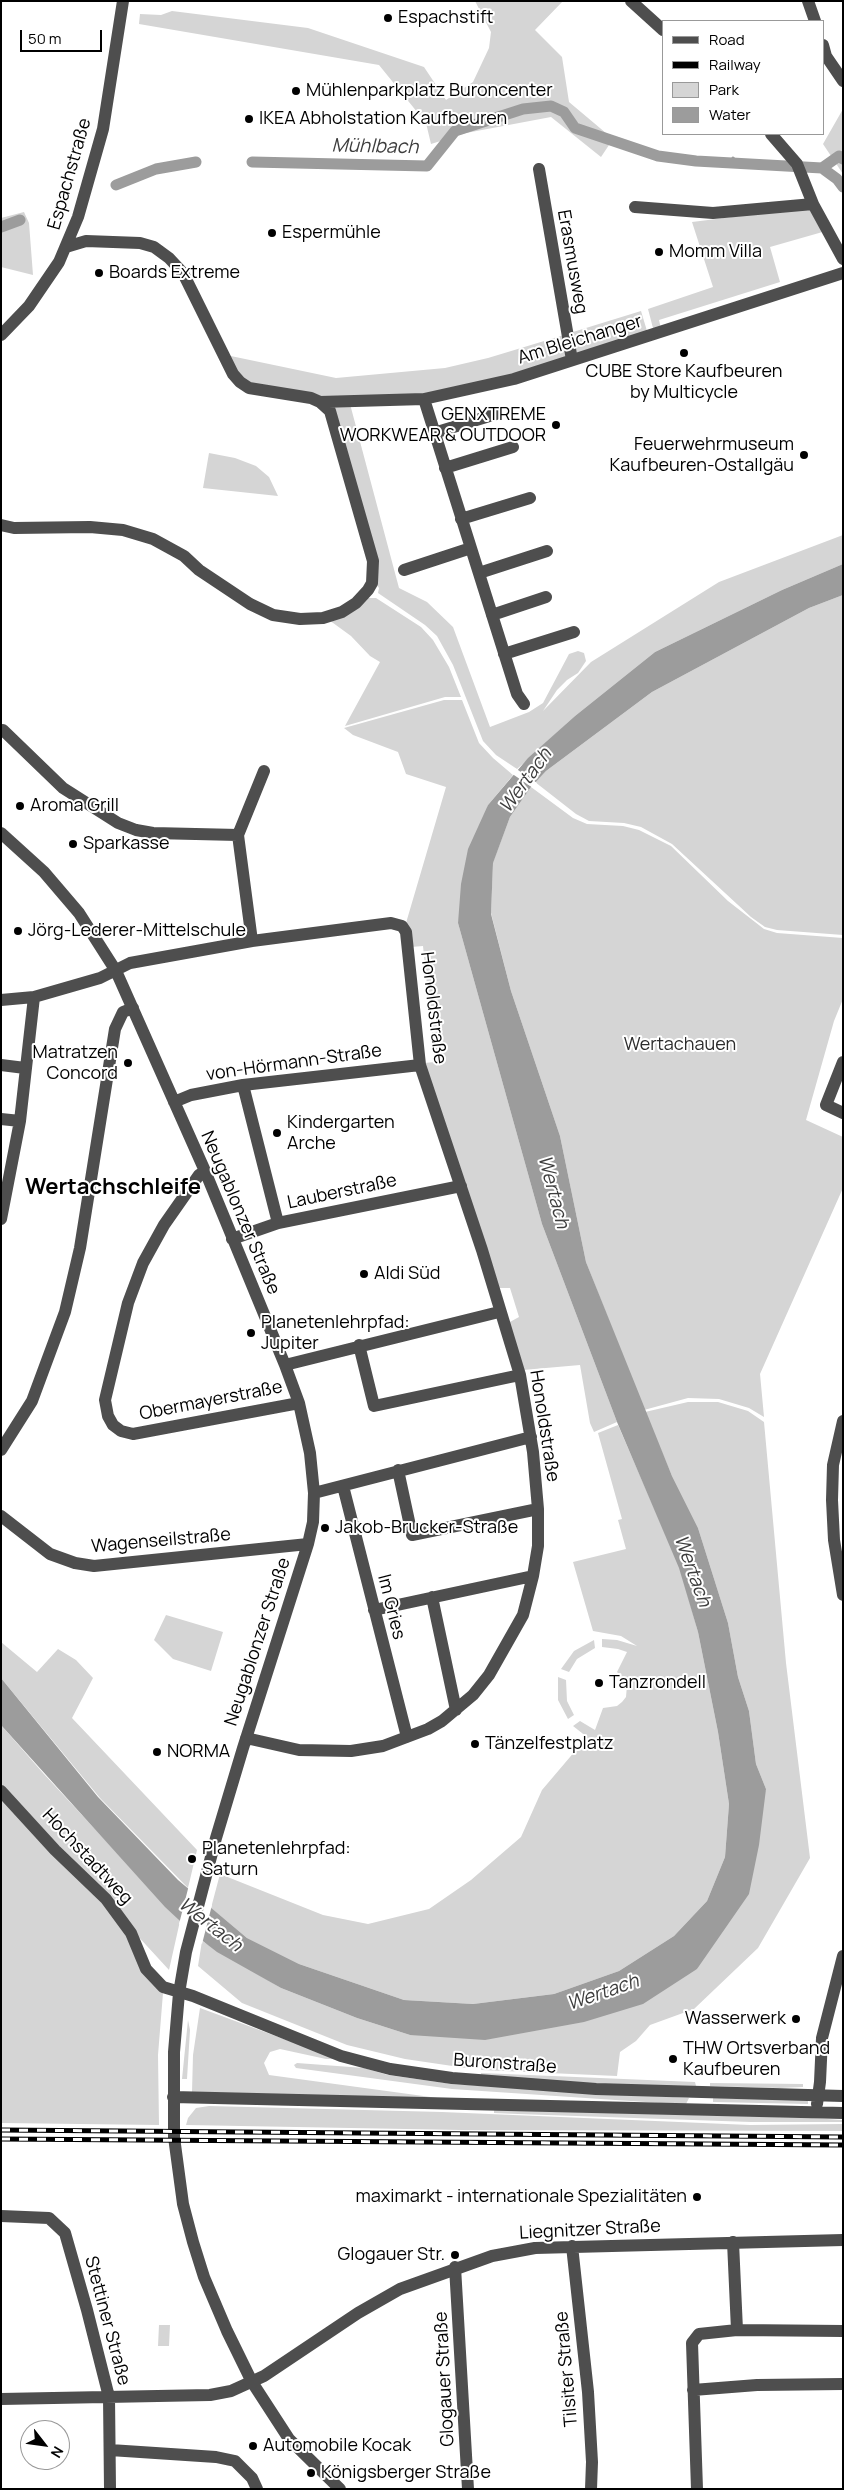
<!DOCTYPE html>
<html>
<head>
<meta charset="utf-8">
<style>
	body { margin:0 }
	#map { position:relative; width:844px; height:2490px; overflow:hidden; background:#fff; font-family:Manrope,sans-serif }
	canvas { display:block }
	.frame { position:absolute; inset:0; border:2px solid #000; pointer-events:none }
	.legend { position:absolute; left:662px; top:20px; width:162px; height:115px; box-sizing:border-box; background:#fff; border:1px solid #999; margin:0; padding:6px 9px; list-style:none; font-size:15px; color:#000 }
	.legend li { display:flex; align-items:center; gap:10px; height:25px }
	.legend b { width:25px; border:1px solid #999 }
	.north { position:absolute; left:20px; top:2420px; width:50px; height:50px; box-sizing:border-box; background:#fff; border:1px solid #999; border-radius:50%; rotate:120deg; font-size:14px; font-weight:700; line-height:20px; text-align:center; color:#000 }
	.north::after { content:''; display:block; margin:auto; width:18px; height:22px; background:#000; clip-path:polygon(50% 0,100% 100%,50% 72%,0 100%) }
	.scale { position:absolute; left:20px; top:30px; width:82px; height:22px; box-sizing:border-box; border:2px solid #000; border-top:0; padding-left:6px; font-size:15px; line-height:18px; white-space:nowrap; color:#000; -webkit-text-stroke:4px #fff; paint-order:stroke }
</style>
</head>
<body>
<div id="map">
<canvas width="844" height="2490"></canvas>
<div class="frame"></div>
<ul class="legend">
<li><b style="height:6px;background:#4e4e4e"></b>Road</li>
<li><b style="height:6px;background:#000"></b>Railway</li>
<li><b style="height:14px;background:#d5d5d5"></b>Park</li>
<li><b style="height:14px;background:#9c9c9c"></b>Water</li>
</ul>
<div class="north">N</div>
<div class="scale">50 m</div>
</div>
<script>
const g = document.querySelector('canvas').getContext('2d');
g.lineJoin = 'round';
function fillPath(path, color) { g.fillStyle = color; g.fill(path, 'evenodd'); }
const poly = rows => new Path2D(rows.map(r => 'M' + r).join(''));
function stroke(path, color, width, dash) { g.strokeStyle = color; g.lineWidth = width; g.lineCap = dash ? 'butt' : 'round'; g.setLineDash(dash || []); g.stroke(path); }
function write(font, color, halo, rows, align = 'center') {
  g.font = font + ' Manrope,sans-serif'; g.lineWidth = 4; g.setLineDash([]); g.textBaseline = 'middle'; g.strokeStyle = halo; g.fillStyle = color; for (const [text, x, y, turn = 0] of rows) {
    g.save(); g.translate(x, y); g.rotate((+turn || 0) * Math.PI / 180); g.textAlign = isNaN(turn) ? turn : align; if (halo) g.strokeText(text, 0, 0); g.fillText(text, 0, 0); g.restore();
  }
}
const green = poly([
	[475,1,563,1,535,30,562,57,569,102,613,139,601,157,551,117,466,133,431,144,426,123,379,65,139,24,140,14,161,15,172,11,308,28,424,67,446,100,473,82,489,48,491,32],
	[843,109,843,174,823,144],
	[812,207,826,231,770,247,780,282,659,320,661,329,654,332,648,309,713,287,692,222],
	[24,212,29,223,33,275,1,267,1,218],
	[641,311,647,331,577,354,573,332],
	[564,335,568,358,491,381,424,396,322,398,250,385,241,380,226,355,336,378,445,368,488,358],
	[350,404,399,588,427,602,453,627,490,727,529,712,543,703,569,654,578,651,584,653,586,661,578,673,567,680,557,690,543,711,591,662,719,582,843,535,843,564,782,590,655,652,575,716,517,769,496,755,483,741,453,665,437,636,425,625,378,593,379,588,376,584,329,405],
	[209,453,235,458,256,466,269,477,278,496,203,488],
	[843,595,843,935,777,930,765,927,751,917,672,844,641,827,624,823,589,821,576,814,535,782,546,771,652,692,809,608],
	[366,598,376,598,421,627,433,640,449,667,461,697,445,697,345,726,380,662,370,656,351,636,329,620],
	[444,700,462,700,479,743,493,758,513,775,488,805,458,923,542,1224,617,1422,594,1432,590,1423,580,1365,523,1370,508,1323,519,1317,510,1288,499,1288,424,1063,435,1062,423,946,411,947,406,923,446,787,406,774,398,752,353,735,344,728],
	[531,787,573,818,587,824,623,826,639,830,671,846,728,901,764,929,777,933,843,938,843,999,834,1021,806,1120,843,1137,843,1188,760,1374,764,1417,749,1408,719,1399,688,1398,644,1410,586,1262,560,1136,511,991,491,913,493,862,510,817],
	[688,1402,718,1402,748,1411,764,1422,786,1663,810,1858,758,1948,694,2009,650,2025,636,2041,620,2052,617,2076,481,2070,482,2064,467,2062,466,2068,405,2059,347,2045,242,2003,198,1966,202,1941,281,1988,357,2018,410,2035,697,1969,766,1789,756,1764,749,1711,738,1677,728,1623,698,1528,672,1476,645,1412],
	[618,1425,680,1568,698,1632,718,1732,729,1804,725,1857,707,1901,674,1936,619,1971,554,1994,473,2004,404,2000,299,1964,247,1938,211,1908,220,1874,323,1915,368,1924,429,1909,471,1880,521,1837,542,1790,587,1737,573,1726,580,1721,595,1730,603,1708,617,1706,622,1702,626,1697,627,1685,625,1680,617,1672,627,1652,618,1649,602,1647,602,1639,617,1640,637,1646,621,1636,593,1631,573,1562,626,1549,618,1520,622,1519,598,1433],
	[166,1615,223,1632,211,1671,173,1659,154,1640],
	[594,1640,595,1648,577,1659,569,1672,561,1669,574,1651],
	[1,1642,37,1672,58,1649,76,1660,93,1678,72,1718,197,1850,188,1888,100,1798,1,1678],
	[558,1677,566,1680,567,1701,574,1715,568,1719,558,1700],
	[1,1725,43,1773,180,1921,169,1970,1,1787],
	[1,1795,104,1901,163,1993,158,2055,159,2125,1,2123],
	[200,2008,338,2059,326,2059,280,2049,270,2052,264,2063,269,2075,438,2098,192,2092,193,2055],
	[188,2020,190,2030,187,2079,182,2079],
	[297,2063,364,2068,388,2075,452,2084,689,2098,686,2104,675,2104,452,2089,296,2068,294,2065],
	[481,2073,695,2082,696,2086,598,2085,481,2076],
	[710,2083,803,2084,803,2087,780,2088,710,2086],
	[713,2098,808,2100,808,2104,713,2102],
	[209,2106,442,2112,750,2125,843,2124,843,2131,461,2130,186,2125,188,2118,196,2108],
	[494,2110,812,2118,842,2120,842,2122,751,2122,518,2114,494,2113],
	[159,2325,170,2325,169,2346,158,2346]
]);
const water = poly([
	[843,564,843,595,809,608,652,692,546,771,531,787,510,817,493,863,491,914,511,991,560,1136,586,1262,672,1476,698,1528,728,1623,738,1677,749,1711,756,1764,766,1789,759,1845,749,1894,697,1969,643,2004,584,2022,485,2040,410,2035,357,2018,281,1988,217,1952,195,1935,165,1907,1,1725,1,1678,98,1797,178,1880,247,1938,299,1964,404,2000,473,2004,554,1994,619,1971,674,1936,707,1901,725,1857,729,1804,718,1732,698,1632,679,1568,617,1422,542,1224,458,923,461,884,468,849,488,805,528,758,575,716,655,652,782,590]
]);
const pier = poly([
	[515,768,537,783,533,788,511,773],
	[189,1885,212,1905,202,1944,179,1924]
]);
const stream = poly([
	[733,158,737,163]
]);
const canal = poly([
	[252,162,427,166,455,131,523,109,551,106,564,112,575,128,658,156,696,161,822,168,837,179,843,187],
	[822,168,839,156,843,159],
	[116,185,156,169,196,162],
	[1,227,20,220]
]);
const minor = poly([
	[631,1,663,30],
	[808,1,815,21],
	[823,45,826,56,843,81],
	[771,134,797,164,813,204],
	[539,169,572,360],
	[635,207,713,213,813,204,843,259],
	[1,335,29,306,59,262,78,217,103,129,123,1],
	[424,399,517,694,524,704],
	[320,402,424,399,514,379,843,273],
	[434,433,496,414],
	[445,468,513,447],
	[461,519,530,498],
	[1,525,14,528,90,527,123,530,153,539,184,556,199,570,250,604,273,615,300,619,323,618,342,612,356,603,368,590,372,583,373,561,330,411,320,402,311,398,249,388,240,382,233,374,183,273,169,258,154,247,140,243,86,241,66,247],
	[404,570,471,548],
	[479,573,547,551],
	[492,615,546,597],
	[504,654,574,632],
	[3,730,63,788,118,823,136,830,153,833,238,835],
	[1,833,44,872,79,913,116,971,205,1171,285,1365,299,1403,310,1453,314,1493,313,1522,308,1544,243,1748,216,1838,186,1952,179,1993,174,2052,174,2137,183,2204,193,2242,204,2277,227,2331,252,2382,289,2439,340,2489],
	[252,941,238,835,264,771],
	[1,1000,34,997,100,978,130,963,252,941,391,923,402,926,406,932,420,1065,482,1250,520,1375,533,1452,538,1509,538,1546,533,1576,523,1615,489,1675,473,1695,442,1721,428,1729,383,1746,351,1751,299,1750,246,1738],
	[843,1062,826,1105,843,1113],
	[1,1065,25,1068],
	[243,1085,278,1223],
	[174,1102,191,1095,243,1085,420,1065],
	[1,1119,20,1121],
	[205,1171,199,1175,164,1225,143,1263,128,1303,105,1400,108,1416,113,1425,121,1431,133,1434,299,1403],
	[1,1219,20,1121,34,997],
	[232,1239,278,1223,461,1186],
	[359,1345,374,1406,520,1375],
	[285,1365,499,1312],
	[843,1421,833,1465,832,1500,834,1540,843,1595],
	[1,1450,32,1401,65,1312,80,1248,115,1029,123,1012,133,1008],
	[398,1470,412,1535,538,1509],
	[343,1486,407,1737],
	[314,1493,531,1437],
	[1,1516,50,1554,75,1563,94,1566,308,1544],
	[432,1597,456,1710],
	[374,1610,533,1576],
	[1,1791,55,1850,106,1899,131,1933,146,1969,163,1987,193,1996,341,2056,390,2069,452,2078,596,2089,843,2096],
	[173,2097,843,2113],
	[817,2104,820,2082,822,2038,843,1956],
	[1,2216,49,2218,65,2233,87,2310,109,2397,110,2489],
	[572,2246,588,2392,592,2462,591,2489],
	[455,2267,468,2489],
	[737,2330,843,2331],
	[693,2390,757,2385,843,2384],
	[1,2399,210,2395,231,2391,264,2376,358,2313,400,2289,492,2256,535,2248,843,2240],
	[110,2450,216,2457,235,2461,252,2478,257,2489],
	[697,2489,692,2343,699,2334,737,2330,733,2242]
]);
const rail = poly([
	[1,2130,843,2137],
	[1,2139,843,2145]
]);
const markers = [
	[388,18,5,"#000"],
	[296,91,5,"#000"],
	[249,119,5,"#000"],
	[272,233,5,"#000"],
	[659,252,5,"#000"],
	[99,273,5,"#000"],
	[684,353,5,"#000"],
	[556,425,5,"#000"],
	[804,455,5,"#000"],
	[20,806,5,"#000"],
	[73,844,5,"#000"],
	[18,931,5,"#000"],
	[128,1063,5,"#000"],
	[277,1133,5,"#000"],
	[364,1274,5,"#000"],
	[251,1333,5,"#000"],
	[325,1528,5,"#000"],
	[599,1683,5,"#000"],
	[475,1744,5,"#000"],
	[157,1752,5,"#000"],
	[192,1859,5,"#000"],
	[796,2019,5,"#000"],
	[673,2059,5,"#000"],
	[697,2197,5,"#000"],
	[455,2255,5,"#000"],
	[253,2446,5,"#000"],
	[311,2473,5,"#000"]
];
const poiNames = [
	["Espachstift",398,18],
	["Mühlenparkplatz Buroncenter",306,91],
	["IKEA Abholstation Kaufbeuren",259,119],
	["Espermühle",282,233],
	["Momm Villa",669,252],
	["Boards Extreme",109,273],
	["CUBE Store Kaufbeuren",684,372,"center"],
	["by Multicycle",684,393,"center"],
	["GENXTREME",546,415,"right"],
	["WORKWEAR & OUTDOOR",546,436,"right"],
	["Feuerwehrmuseum",794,445,"right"],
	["Kaufbeuren-Ostallgäu",794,466,"right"],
	["Aroma Grill",30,806],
	["Sparkasse",83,844],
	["Jörg-Lederer-Mittelschule",28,931],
	["Matratzen",118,1053,"right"],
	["Concord",118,1074,"right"],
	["Kindergarten",287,1123],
	["Arche",287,1144],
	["Aldi Süd",374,1274],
	["Planetenlehrpfad:",261,1323],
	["Jupiter",261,1344],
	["Jakob-Brucker-Straße",335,1528],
	["Tanzrondell",609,1683],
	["Tänzelfestplatz",485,1744],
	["NORMA",167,1752],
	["Planetenlehrpfad:",202,1849],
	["Saturn",202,1870],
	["Wasserwerk",786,2019,"right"],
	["THW Ortsverband",683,2049],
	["Kaufbeuren",683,2070],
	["maximarkt - internationale Spezialitäten",687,2197,"right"],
	["Glogauer Str.",445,2255,"right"],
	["Automobile Kocak",263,2446],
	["Königsberger Straße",321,2473]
];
const streetNames = [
	["Espachstraße",70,174,-74],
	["Erasmusweg",572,262,80],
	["Am Bleichanger",580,340,-17],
	["Honoldstraße",433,1008,83],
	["von-Hörmann-Straße",294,1063,-8],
	["Lauberstraße",342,1192,-12],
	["Neugablonzer Straße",240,1213,67],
	["Obermayerstraße",211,1401,-11],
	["Honoldstraße",544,1426,81],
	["Wagenseilstraße",161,1541,-5],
	["Im Gries",391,1607,76],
	["Neugablonzer Straße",258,1642,-72],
	["Hochstadtweg",87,1857,47],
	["Buronstraße",505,2064,4],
	["Liegnitzer Straße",590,2230,-3],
	["Stettiner Straße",107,2321,75],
	["Tilsiter Straße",567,2369,-95],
	["Glogauer Straße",445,2379,-93]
];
const parkNames = [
	["Wertachauen",680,1045]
];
const waterNames = [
	["Mühlbach",375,147,1],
	["Wertach",526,781,-54],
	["Wertach",553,1192,75],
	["Wertach",692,1571,70],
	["Wertach",210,1925,38],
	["Wertach",603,1993,-19]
];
const districtNames = [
	["Wertachschleife",113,1188]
];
fillPath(green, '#d5d5d5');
fillPath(water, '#9c9c9c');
fillPath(pier, '#fff');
stroke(stream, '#9c9c9c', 3);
stroke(canal, '#9c9c9c', 11);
stroke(minor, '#4e4e4e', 12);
stroke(rail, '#000', 5);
stroke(rail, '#fff', 3, [9]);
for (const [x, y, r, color] of markers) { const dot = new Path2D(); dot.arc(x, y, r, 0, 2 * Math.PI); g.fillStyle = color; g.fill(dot); stroke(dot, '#fff', 2); }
write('18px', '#000', '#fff', poiNames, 'left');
write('18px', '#000', '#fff', streetNames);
write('18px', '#2c2c2c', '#fff', parkNames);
write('italic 19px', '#3d3d3d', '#fff', waterNames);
write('bold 22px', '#000', '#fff', districtNames);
</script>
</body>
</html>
